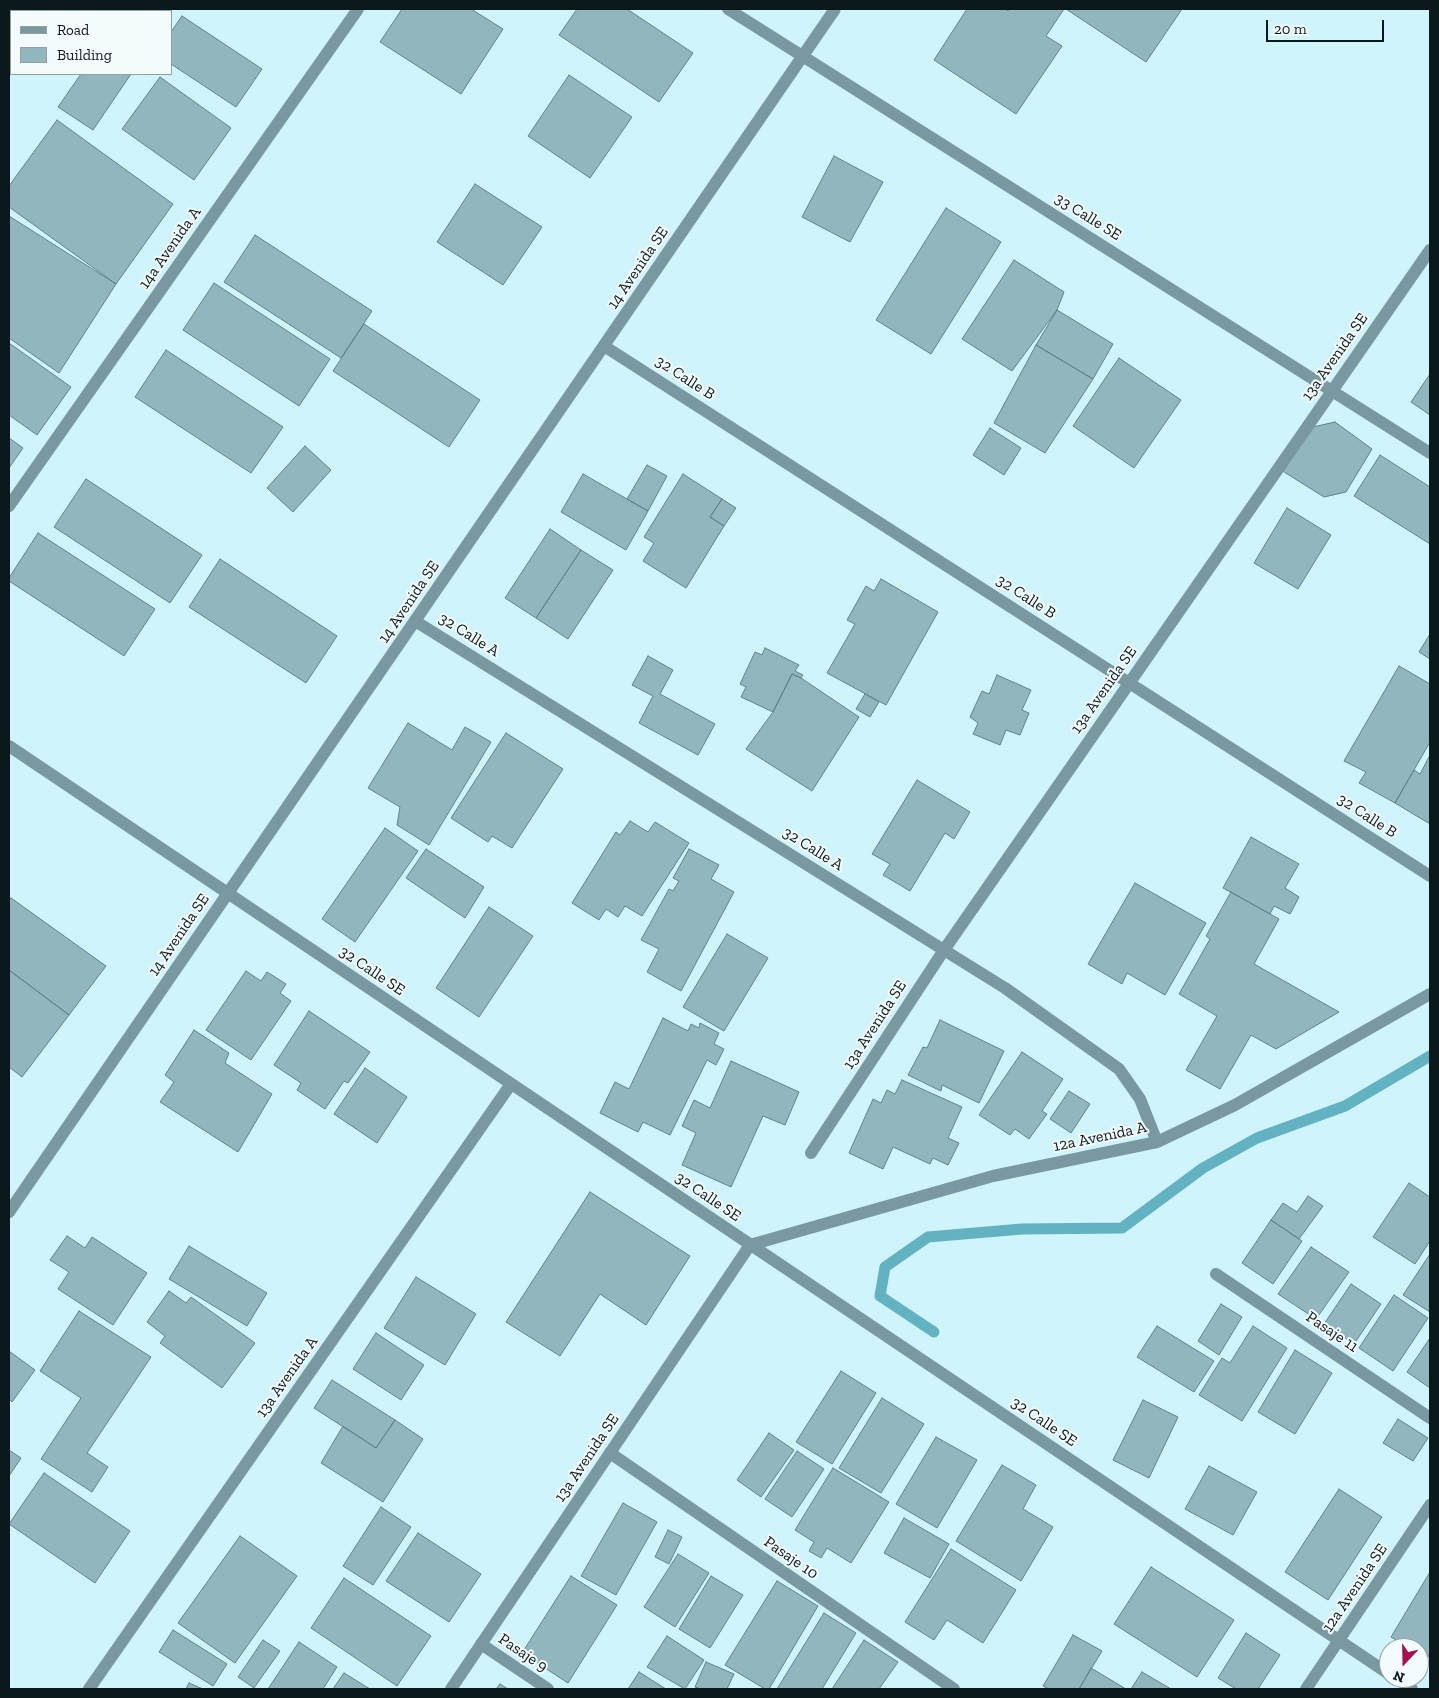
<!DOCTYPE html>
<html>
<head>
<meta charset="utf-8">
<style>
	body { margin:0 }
	#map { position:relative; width:1439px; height:1698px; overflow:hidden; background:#cff4fc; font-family:"Zilla Slab",serif }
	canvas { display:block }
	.frame { position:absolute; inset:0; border:10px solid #0a181b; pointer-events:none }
	.legend { position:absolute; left:10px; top:10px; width:162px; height:65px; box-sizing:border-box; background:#f4fbfd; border:1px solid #96a0a3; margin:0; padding:6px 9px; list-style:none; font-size:15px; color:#0a181b }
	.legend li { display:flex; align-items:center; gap:10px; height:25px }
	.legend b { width:25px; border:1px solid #96a0a3 }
	.north { position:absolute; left:1379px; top:1638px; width:50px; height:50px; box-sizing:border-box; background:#f4fbfd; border:1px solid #96a0a3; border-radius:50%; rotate:201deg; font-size:14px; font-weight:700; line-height:20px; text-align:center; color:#0a181b }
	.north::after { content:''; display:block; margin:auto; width:18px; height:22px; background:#a41253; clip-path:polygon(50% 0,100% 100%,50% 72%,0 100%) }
	.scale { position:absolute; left:1266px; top:20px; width:118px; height:22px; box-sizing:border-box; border:2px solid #0a181b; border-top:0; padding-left:6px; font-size:15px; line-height:18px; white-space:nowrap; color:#0a181b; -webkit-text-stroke:4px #f4fbfd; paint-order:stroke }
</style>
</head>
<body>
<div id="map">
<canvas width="1439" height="1698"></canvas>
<div class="frame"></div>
<ul class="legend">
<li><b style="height:6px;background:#79989f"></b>Road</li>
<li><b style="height:14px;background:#91b6bd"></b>Building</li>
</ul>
<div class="north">N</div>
<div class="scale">20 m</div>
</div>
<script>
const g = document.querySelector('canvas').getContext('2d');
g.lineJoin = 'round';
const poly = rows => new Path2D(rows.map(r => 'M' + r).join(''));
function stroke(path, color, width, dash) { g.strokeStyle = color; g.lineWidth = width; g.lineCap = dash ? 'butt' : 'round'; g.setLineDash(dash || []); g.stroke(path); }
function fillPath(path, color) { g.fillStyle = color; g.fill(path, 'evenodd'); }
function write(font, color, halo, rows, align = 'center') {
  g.font = font + ' "Zilla Slab",serif'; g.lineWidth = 4; g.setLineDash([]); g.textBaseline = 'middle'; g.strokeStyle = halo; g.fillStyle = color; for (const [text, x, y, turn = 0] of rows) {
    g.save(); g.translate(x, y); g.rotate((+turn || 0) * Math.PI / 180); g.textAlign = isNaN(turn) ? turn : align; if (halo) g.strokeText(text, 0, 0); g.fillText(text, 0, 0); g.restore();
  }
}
const stream = poly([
	[934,1332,880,1296,885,1267,928,1237,1022,1229,1122,1228,1203,1168,1257,1138,1345,1106,1430,1056]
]);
const building = poly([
	[402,9,471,9,503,29,461,94,380,42,402,9],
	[577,9,627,9,693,53,659,102,559,35,577,9],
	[967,9,1006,9,1008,11,1009,9,1064,9,1046,36,1062,46,1016,114,934,60,967,9],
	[1066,9,1182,9,1146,62,1066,9],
	[182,16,262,69,236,107,171,64,171,32,182,16],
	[81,74,131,74,93,130,58,107,81,74],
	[569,75,632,117,590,178,528,136,569,75],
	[160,77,231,128,194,180,122,129,160,77],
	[57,120,173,204,116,284,9,207,9,186,57,120],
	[834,156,883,182,850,242,802,217,834,156],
	[475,184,542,227,503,285,437,242,475,184],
	[946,208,1001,242,931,354,876,320,946,208],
	[9,216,116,284,59,373,9,338,9,216],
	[255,235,372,311,341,358,224,282,255,235],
	[1014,260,1064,292,1057,310,1012,371,962,339,1014,260],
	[214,283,330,359,299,406,183,330,214,283],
	[1057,310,1113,344,1093,379,1036,345,1057,310],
	[364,324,480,400,449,447,333,371,364,324],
	[9,343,71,387,37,435,9,415,9,343],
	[1036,345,1093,379,1045,453,994,423,1036,345],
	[166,350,283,427,251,473,135,397,166,350],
	[1119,358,1181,400,1134,468,1073,426,1119,358],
	[1430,374,1430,415,1411,402,1430,374],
	[1335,422,1372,449,1346,492,1324,497,1281,470,1304,429,1335,422],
	[990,428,1021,448,1004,475,973,455,990,428],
	[9,438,23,448,9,468,9,438],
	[305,446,331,470,293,512,267,488,305,446],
	[1380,455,1430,487,1430,544,1354,496,1380,455],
	[647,465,667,476,648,511,627,499,647,465],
	[583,474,648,511,626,550,561,512,583,474],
	[683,474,722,499,710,517,724,526,686,588,643,561,654,543,644,537,683,474],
	[86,479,202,555,170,603,54,527,86,479],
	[722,499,736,508,724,526,710,517,722,499],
	[1287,508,1331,535,1298,589,1254,563,1287,508],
	[550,529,581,550,536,618,505,598,550,529],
	[38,533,155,609,124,656,9,581,9,578,38,533],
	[581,550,613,570,568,639,536,618,581,550],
	[220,559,337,636,306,683,189,607,220,559],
	[881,579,938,612,886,705,827,673,855,624,847,620,866,586,874,591,881,579],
	[1430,634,1430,659,1419,652,1430,634],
	[765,648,799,665,795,671,803,675,801,678,792,674,773,712,741,697,746,687,740,684,755,652,762,655,765,648],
	[648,656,673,670,660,694,715,724,698,755,639,723,653,696,632,685,648,656],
	[1399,666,1430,684,1430,742,1395,803,1359,783,1366,772,1344,761,1399,666],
	[792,674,801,678,859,717,812,791,746,749,773,712,792,674],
	[997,675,1031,690,1022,710,1029,713,1020,735,1006,730,1000,745,973,734,978,723,970,717,982,691,989,694,997,675],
	[865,694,879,702,870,717,856,709,865,694],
	[408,723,452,750,465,727,491,742,429,845,397,825,400,807,368,788,408,723],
	[506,733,563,769,512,848,492,836,488,842,451,818,506,733],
	[1430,755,1430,824,1395,803,1414,770,1420,774,1430,755],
	[917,780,970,812,954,839,945,833,910,891,883,875,890,864,872,854,917,780],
	[630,821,648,832,655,822,689,843,642,916,625,906,618,917,606,909,599,920,572,903,616,832,620,835,630,821],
	[385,828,418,851,355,942,322,919,385,828],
	[1251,837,1299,864,1285,888,1299,897,1290,914,1274,906,1270,914,1223,888,1251,837],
	[426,849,484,887,465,918,406,878,426,849],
	[689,849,719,865,711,879,734,892,681,991,647,972,659,949,641,940,669,889,673,891,679,881,673,878,689,849],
	[1135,883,1206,923,1165,995,1127,973,1122,984,1088,964,1135,883],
	[1231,892,1279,919,1254,964,1339,1012,1276,1049,1251,1035,1220,1089,1186,1070,1217,1016,1179,994,1210,939,1206,936,1231,892],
	[11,898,106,966,69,1015,9,970,9,901,11,898],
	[489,907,533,936,479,1017,436,988,489,907],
	[727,934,768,958,724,1031,683,1007,727,934],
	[9,970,69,1015,22,1077,9,1067,9,970],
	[246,971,261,981,267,972,286,984,280,993,291,1001,251,1060,206,1030,246,971],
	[309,1011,370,1052,348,1083,344,1081,325,1109,297,1090,301,1083,274,1065,309,1011],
	[663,1018,688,1031,691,1024,699,1028,700,1023,719,1033,714,1044,724,1049,716,1065,707,1060,670,1135,643,1122,638,1132,600,1113,615,1082,629,1089,663,1018],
	[940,1020,1004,1051,979,1103,942,1085,941,1091,908,1075,923,1047,927,1048,940,1020],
	[194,1030,229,1053,225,1063,272,1094,238,1152,160,1102,174,1082,165,1075,194,1030],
	[1022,1052,1063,1079,1042,1111,1047,1114,1029,1139,1015,1129,1010,1135,979,1115,1022,1052],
	[731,1061,799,1092,785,1125,763,1116,731,1187,682,1165,696,1133,682,1126,694,1100,710,1108,731,1061],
	[365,1068,407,1097,377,1143,334,1114,365,1068],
	[902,1080,962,1107,948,1138,959,1143,948,1165,933,1158,930,1164,893,1147,883,1169,849,1153,873,1099,881,1103,887,1090,895,1094,902,1080],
	[1069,1091,1090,1104,1071,1133,1050,1119,1069,1091],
	[1409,1183,1430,1197,1430,1241,1415,1264,1373,1237,1409,1183],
	[590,1192,690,1256,646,1325,600,1294,560,1356,506,1322,590,1192],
	[1308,1196,1323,1206,1299,1239,1271,1220,1283,1203,1297,1212,1308,1196],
	[1271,1220,1302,1241,1273,1284,1242,1263,1271,1220],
	[67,1236,85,1248,92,1237,147,1273,113,1325,58,1289,69,1272,50,1260,67,1236],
	[189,1246,267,1293,247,1326,169,1279,189,1246],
	[1311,1247,1349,1272,1316,1319,1278,1294,1311,1247],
	[1430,1254,1430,1312,1403,1295,1430,1254],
	[416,1277,476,1314,445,1365,384,1328,416,1277],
	[1351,1284,1381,1304,1354,1344,1324,1324,1351,1284],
	[169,1291,186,1303,191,1297,255,1343,222,1388,160,1343,165,1336,147,1322,169,1291],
	[1394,1295,1428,1318,1393,1371,1359,1348,1394,1295],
	[1221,1304,1242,1317,1219,1355,1198,1341,1221,1304],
	[79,1311,151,1357,87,1453,108,1467,92,1492,41,1459,81,1398,40,1371,79,1311],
	[1157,1326,1214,1361,1194,1392,1137,1357,1157,1326],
	[1253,1326,1287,1348,1242,1421,1199,1395,1222,1358,1230,1363,1253,1326],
	[376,1333,424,1365,401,1400,353,1369,376,1333],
	[1430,1338,1430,1388,1407,1372,1430,1338],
	[1295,1350,1332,1373,1295,1434,1258,1412,1295,1350],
	[9,1351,35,1370,12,1402,9,1399,9,1351],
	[841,1371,876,1393,832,1464,796,1442,841,1371],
	[332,1380,395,1420,376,1448,314,1408,332,1380],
	[882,1398,924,1424,881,1493,839,1468,882,1398],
	[1143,1400,1178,1417,1149,1478,1113,1460,1143,1400],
	[1398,1419,1428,1438,1413,1461,1383,1443,1398,1419],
	[395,1420,423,1439,383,1502,321,1463,343,1426,376,1448,395,1420],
	[769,1433,794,1450,761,1497,737,1480,769,1433],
	[936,1437,977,1460,937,1528,896,1504,936,1437],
	[9,1450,21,1458,9,1476,9,1450],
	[797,1451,824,1469,792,1517,765,1499,797,1451],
	[1002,1465,1036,1485,1023,1509,1053,1527,1021,1581,956,1541,1002,1465],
	[1209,1466,1257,1492,1233,1535,1185,1509,1209,1466],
	[833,1468,889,1502,851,1563,827,1548,821,1558,809,1551,814,1542,795,1530,833,1468],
	[44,1473,130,1531,95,1583,9,1524,44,1473],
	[1339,1489,1382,1517,1328,1600,1285,1572,1339,1489],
	[623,1503,657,1522,616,1595,581,1576,623,1503],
	[381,1507,411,1527,373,1585,343,1566,381,1507],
	[904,1518,949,1544,930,1578,884,1553,904,1518],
	[668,1530,682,1537,669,1564,655,1557,668,1530],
	[418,1533,481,1574,449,1622,386,1581,418,1533],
	[240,1536,297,1576,235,1663,178,1623,240,1536],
	[951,1549,1016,1590,983,1643,947,1620,934,1640,905,1622,951,1549],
	[678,1554,709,1573,675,1627,644,1607,678,1554],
	[1151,1567,1234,1620,1197,1677,1114,1624,1151,1567],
	[1430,1572,1430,1653,1427,1659,1419,1654,1419,1648,1409,1648,1391,1637,1430,1572],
	[571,1576,617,1605,568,1683,522,1653,571,1576],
	[711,1576,743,1595,710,1648,679,1629,711,1576],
	[344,1578,431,1636,397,1686,311,1628,344,1578],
	[777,1581,818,1606,769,1689,765,1689,725,1665,777,1581],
	[824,1613,856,1633,822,1689,777,1689,824,1613],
	[173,1630,227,1664,213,1686,159,1652,173,1630],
	[1246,1633,1280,1655,1258,1689,1236,1689,1218,1678,1246,1633],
	[1073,1635,1102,1651,1079,1689,1049,1689,1043,1686,1073,1635],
	[667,1636,704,1660,685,1689,647,1667,667,1636],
	[263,1640,280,1651,254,1688,238,1677,263,1640],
	[864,1640,898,1662,879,1689,832,1689,864,1640],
	[299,1642,337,1667,323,1689,268,1689,299,1642],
	[706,1662,734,1674,727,1689,701,1689,695,1687,706,1662],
	[1091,1668,1126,1689,1079,1689,1091,1668],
	[639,1672,666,1689,628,1689,639,1672],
	[1142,1672,1171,1689,1131,1689,1142,1672],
	[344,1673,370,1689,333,1689,344,1673],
	[189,1683,203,1689,186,1689,189,1683],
	[500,1684,508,1689,496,1689,500,1684]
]);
const service = poly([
	[1216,1274,1430,1418],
	[610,1453,954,1689],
	[481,1644,548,1689]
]);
const minor = poly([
	[728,9,1430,453],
	[604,346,1430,876],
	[9,506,358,9],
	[415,621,1005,988,1119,1069,1140,1099,1157,1142],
	[9,746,1389,1674],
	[811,1153,944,950,1430,250],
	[9,1212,835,9],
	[1396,1678,1412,1689],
	[89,1689,511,1084],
	[451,1689,750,1245,993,1176,1157,1142,1235,1105,1430,994],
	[1306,1689,1430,1505]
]);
const streetNames = [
	["33 Calle SE",1088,217,32],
	["14a Avenida A",170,248,-55],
	["14 Avenida SE",638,268,-56],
	["13a Avenida SE",1335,357,-55],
	["32 Calle B",685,378,33],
	["32 Calle B",1026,597,33],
	["14 Avenida SE",409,602,-56],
	["32 Calle A",469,635,32],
	["13a Avenida SE",1104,690,-55],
	["32 Calle B",1367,816,33],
	["32 Calle A",813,849,32],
	["14 Avenida SE",179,935,-56],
	["32 Calle SE",372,971,34],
	["13a Avenida SE",875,1025,-57],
	["12a Avenida A",1100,1137,-12],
	["32 Calle SE",708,1197,34],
	["Pasaje 11",1332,1332,34],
	["13a Avenida A",287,1377,-55],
	["32 Calle SE",1044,1422,34],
	["13a Avenida SE",587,1458,-56],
	["Pasaje 10",791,1558,35],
	["12a Avenida SE",1355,1588,-56],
	["Pasaje 9",523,1653,34]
];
stroke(stream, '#62b2c2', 11);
fillPath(building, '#91b6bd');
stroke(building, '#60838a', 1);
stroke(service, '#79989f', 12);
stroke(minor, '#79989f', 12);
write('16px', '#0a181b', '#f4fbfd', streetNames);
</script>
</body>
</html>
